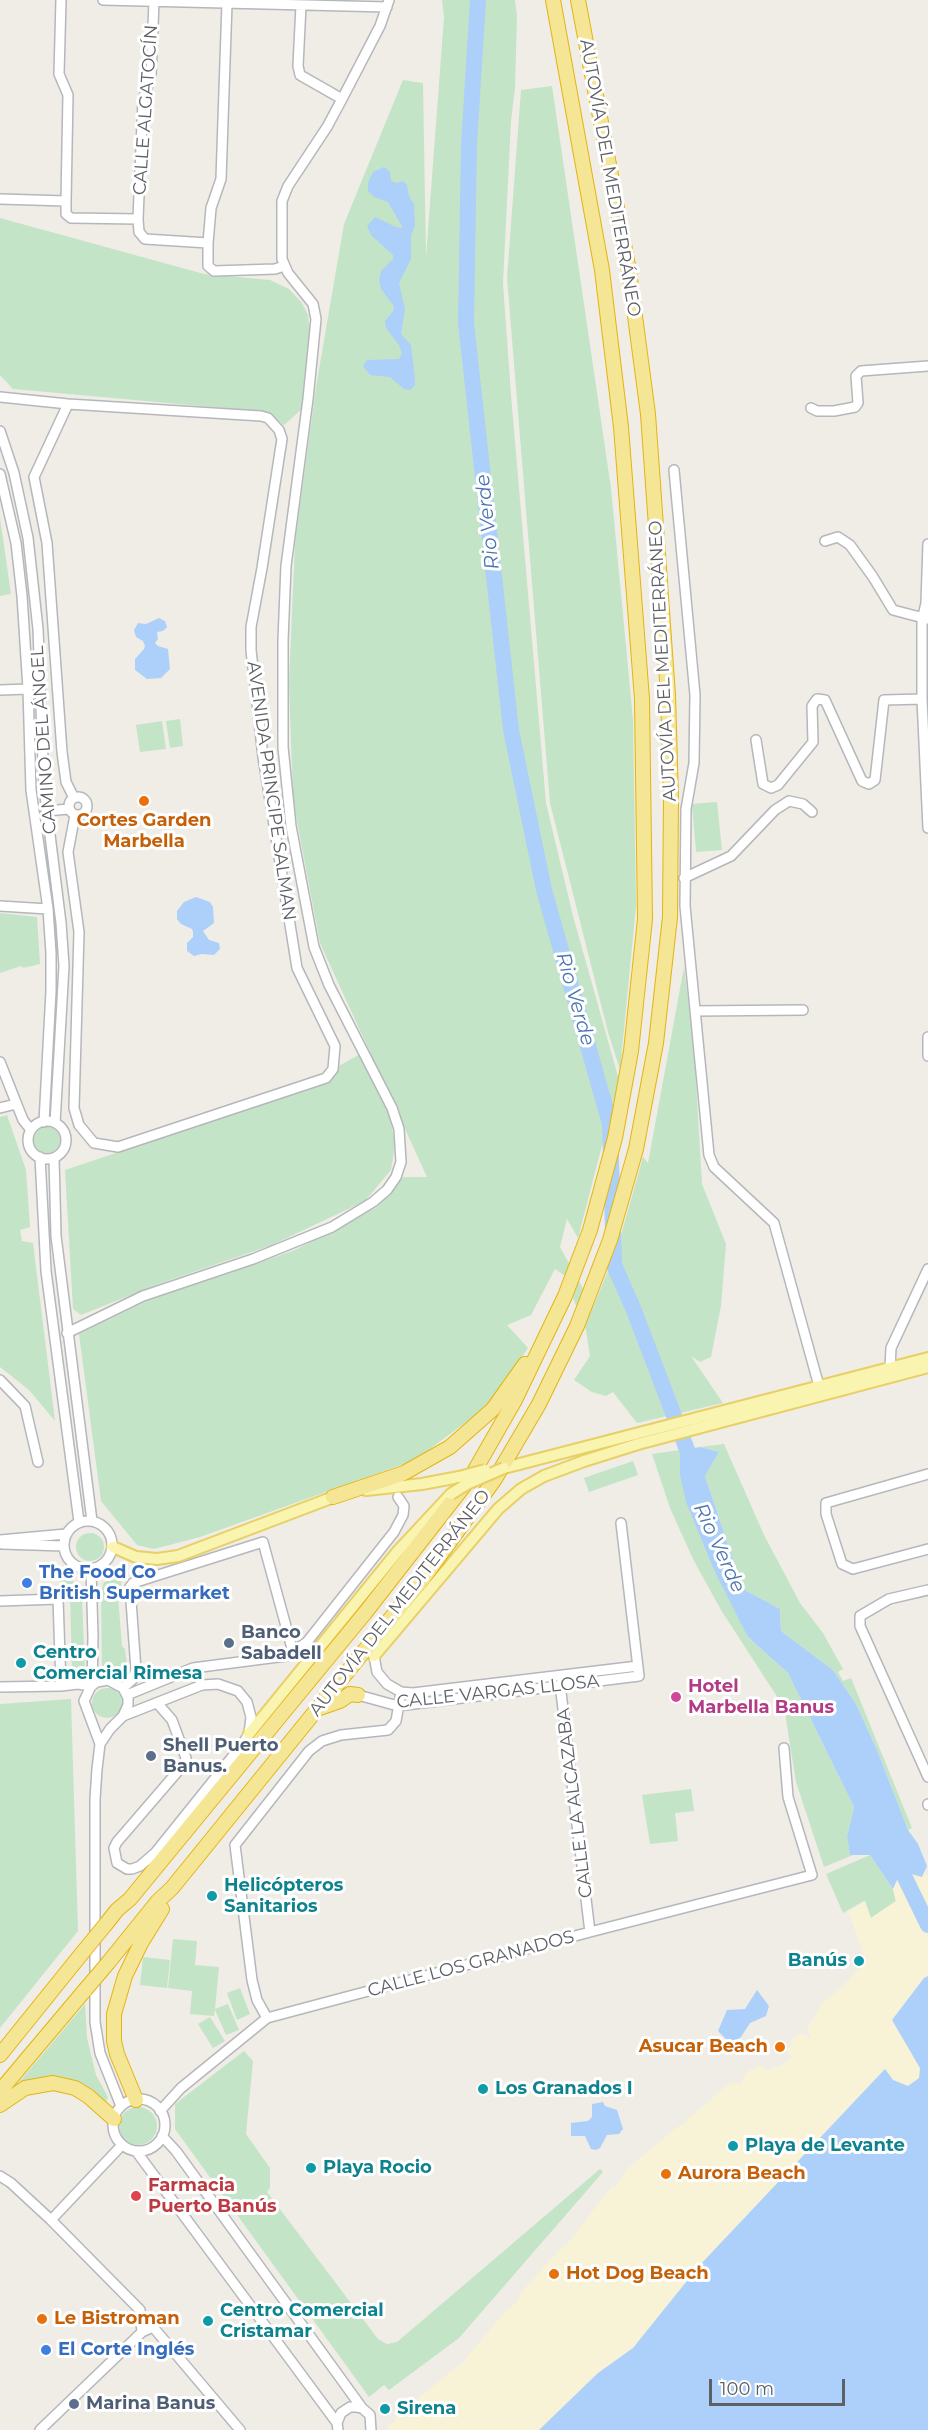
<!DOCTYPE html>
<html>
<head>
<meta charset="utf-8">
<style>
	body { margin:0 }
	#map { position:relative; width:928px; height:2430px; overflow:hidden; background:#efede6; font-family:Montserrat,sans-serif }
	canvas { display:block }
	.scale { position:absolute; left:709px; top:2379px; width:136px; height:27px; box-sizing:border-box; border:3px solid #5d6065; border-top:0; padding-left:8px; font-size:18px; line-height:21px; white-space:nowrap; color:#5d6065; -webkit-text-stroke:4px #fff; paint-order:stroke }
</style>
</head>
<body>
<div id="map">
<canvas width="928" height="2430"></canvas>
<div class="scale">100 m</div>
</div>
<script>
const g = document.querySelector('canvas').getContext('2d');
g.lineJoin = 'round';
function fillPath(path, color) { g.fillStyle = color; g.fill(path, 'evenodd'); }
const poly = rows => new Path2D(rows.map(r => 'M' + r).join(''));
function stroke(path, color, width, dash) { g.strokeStyle = color; g.lineWidth = width; g.lineCap = dash ? 'butt' : 'round'; g.setLineDash(dash || []); g.stroke(path); }
function write(font, color, halo, rows, align = 'center') {
  g.font = font + ' Montserrat,sans-serif'; g.lineWidth = 6; g.setLineDash([]); g.textBaseline = 'middle'; g.strokeStyle = halo; g.fillStyle = color; for (const [text, x, y, turn = 0] of rows) {
    g.save(); g.translate(x, y); g.rotate((+turn || 0) * Math.PI / 180); g.textAlign = isNaN(turn) ? turn : align; if (halo) g.strokeText(text, 0, 0); g.fillText(text, 0, 0); g.restore();
  }
}
const green = poly([
	[442,0,515,0,517,16,515,88,511,121,503,283,511,395,546,803,573,916,619,1080,578,1238,567,1219,560,1247,593,1307,617,1249,643,1157,648,1163,684,967,694,1049,702,1184,726,1244,721,1306,711,1357,700,1362,691,1356,723,1403,637,1423,613,1392,606,1396,592,1392,574,1380,590,1356,586,1330,564,1275,555,1269,531,1315,507,1325,528,1348,489,1405,415,1460,200,1537,154,1549,137,1545,101,1501,79,1334,174,1288,221,1276,295,1250,377,1207,403,1177,427,1177,320,943,293,800,289,683,295,543,316,387,344,224,403,80,423,83,426,257,444,17],
	[552,86,611,488,633,720,636,906,620,1070,608,1032,550,803,507,278,521,90],
	[0,218,204,274,270,280,289,289,302,303,308,315,310,335,302,409,284,425,267,412,13,389,0,375],
	[0,518,11,594,0,596],
	[180,719,183,746,170,748,166,721],
	[162,721,166,749,140,752,136,725],
	[717,802,722,850,696,852,692,804],
	[0,913,37,917,40,964,23,968,21,966,0,973],
	[360,1054,390,1116,395,1145,391,1170,365,1201,272,1245,161,1283,81,1315,73,1309,65,1170,331,1081,339,1066],
	[7,1115,26,1170,30,1227,20,1230,22,1241,33,1243,55,1421,29,1390,0,1367,0,1117],
	'34 1140a13 13 0 1 1 26 0a13 13 0 1 1-26 0Z',
	[724,1444,764,1535,800,1603,823,1633,843,1669,838,1672,843,1681,851,1678,912,1828,908,1830,877,1750,856,1704,833,1670,781,1631,780,1609,743,1589,705,1476,719,1452,700,1447],
	[680,1450,680,1475,748,1637,788,1673,854,1807,847,1837,850,1855,853,1855,824,1867,796,1782,785,1713,776,1695,721,1610,693,1559,670,1508,652,1454],
	[633,1461,638,1475,589,1492,584,1478],
	'76 1547a14 14 0 1 1 28 0a14 14 0 1 1-28 0Z',
	[59,1568,72,1578,82,1599,85,1671,79,1676,67,1678,68,1671,72,1670,70,1594,62,1594],
	[125,1576,126,1579,121,1581,121,1594,118,1597,122,1646,125,1649,128,1673,116,1675,102,1672,101,1591,104,1582],
	'92 1703a15 15 0 1 1 30 0a15 15 0 1 1-30 0Z',
	[71,1699,78,1931,0,2028,0,1704],
	[691,1789,694,1811,675,1813,678,1841,650,1844,642,1795],
	[870,1855,893,1889,896,1901,871,1918,864,1901,843,1913,826,1874],
	[173,1939,197,1941,195,1965,219,1967,215,2009,228,2004,239,2030,226,2035,215,2010,214,2016,190,2014,192,1991,168,1988],
	[143,1957,170,1960,167,1988,140,1985],
	[240,1988,250,2014,237,2020,227,1993],
	[85,2004,87,2038,96,2075,108,2097,106,2103,82,2088,15,2087],
	[210,2017,225,2041,213,2048,198,2024],
	[244,2051,253,2061,246,2134,270,2168,270,2188,267,2192,378,2339,387,2344,397,2342,600,2169,603,2172,459,2338,389,2390,384,2385,369,2397,175,2129,175,2104],
	'119 2126a19 19 0 1 1 38 0a19 19 0 1 1-38 0Z'
]);
const sand = poly([
	[901,1871,921,1877,925,1871,928,1879,928,1976,924,1978,892,2020,920,2068,920,2078,908,2086,893,2080,885,2069,699,2266,633,2348,598,2373,539,2430,387,2430,389,2424,394,2422,398,2415,465,2360,508,2308,510,2309,519,2299,519,2295,560,2249,567,2244,612,2186,615,2188,628,2168,675,2129,686,2122,687,2120,730,2083,741,2084,746,2073,761,2065,768,2070,776,2067,778,2068,792,2057,786,2050,791,2045,792,2039,800,2033,811,2038,807,2027,814,2019,820,2005,845,1984,863,1964,862,1948,848,1912,865,1901,871,1918,896,1901,893,1889]
]);
const water = poly([
	[384,167,390,172,391,181,397,183,403,181,407,185,409,196,414,204,415,225,411,236,411,259,399,283,405,309,401,334,411,345,415,379,415,385,410,390,404,389,390,377,370,375,363,366,367,360,399,359,402,353,399,345,386,328,385,321,394,310,393,305,381,289,379,280,381,271,393,259,393,255,371,235,367,226,375,217,396,227,403,228,388,202,374,197,368,191,368,183,373,172],
	[159,618,165,621,167,627,163,631,157,632,158,639,155,643,158,646,168,649,170,669,161,678,147,679,135,670,135,659,144,649,145,646,143,641,136,637,134,630,138,623,146,624],
	[196,897,210,902,213,907,214,923,203,931,209,940,219,943,220,949,214,955,202,954,194,956,187,951,187,943,193,937,193,932,192,929,181,924,177,919,177,911,184,902],
	[700,1447,719,1452,705,1476,743,1589,780,1609,781,1631,833,1670,856,1704,877,1750,908,1830,918,1844,927,1866,922,1877,901,1871,893,1889,870,1855,850,1855,847,1837,854,1807,788,1673,748,1637,715,1572,686,1502,680,1475,680,1450],
	[928,1976,928,2430,539,2430,598,2373,633,2348,699,2266,885,2069,893,2080,908,2086,919,2078,920,2068,892,2020,924,1978],
	[757,1990,769,2006,766,2016,750,2023,741,2037,731,2044,718,2031,727,2010,745,2009],
	[603,2102,605,2106,617,2110,623,2129,619,2134,607,2135,600,2148,596,2150,591,2149,585,2136,571,2136,571,2123,588,2121,592,2117,592,2104]
]);
const river = poly([
	[478,0,469,144,466,323,511,730,544,890,610,1124,614,1265,633,1308,694,1468],
	[892,1851,928,1925]
]);
const minor = poly([
	[61,0,59,74,68,95,66,201],
	[103,0,387,7],
	[301,5,298,66,300,75,342,99],
	[0,199,66,201,66,214,71,218,138,219,139,232,145,239,208,243,208,266,214,271,275,269,284,266],
	[138,219,143,100,151,76,154,1],
	[208,243,211,208,221,179,227,3],
	[0,397,68,404,261,416,268,418,279,430,282,439,262,568,251,627,251,650,263,757,297,968,335,1046,333,1069,326,1078,118,1147,94,1143,79,1125,74,1108,79,932,68,852,75,815],
	[68,404,34,477,47,543,62,752,66,782,74,798],
	[811,408,817,411,834,411,855,407,858,403,856,376,861,371,928,366],
	[0,431,14,473,28,538,38,629,44,787,61,923,64,966,55,1123],
	[674,470,695,695,694,763,686,809,685,906,709,1155,714,1167,774,1223,819,1386],
	[0,474,16,543,22,596,28,689,31,790,48,909,51,953,51,991,44,1122],
	[825,541,838,537,850,545,873,577,893,610,927,619],
	[928,544,926,603,922,620,922,699,928,828],
	[0,690,28,689],
	[756,740,763,784,771,788,778,785,813,742,812,706,817,699,825,700,862,781,869,784,875,780,884,700,922,699],
	'69 806a9 9 0 1 1 18 0a9 9 0 1 1-18 0Z',
	[46,811,69,809],
	[684,878,731,856,775,810,789,801,803,804,812,812],
	[0,906,48,909],
	[695,1011,803,1010],
	[928,1037,928,1056],
	[0,1062,23,1120,31,1130],
	[0,1108,16,1104],
	'28 1140a19 19 0 1 1 38 0a19 19 0 1 1-38 0Z',
	[40,1157,46,1271,79,1522],
	[54,1158,56,1236,92,1521],
	[67,1333,143,1296,253,1259,332,1227,373,1202,387,1190,396,1177,401,1162,399,1129,392,1108,329,985,314,947,291,826,283,747,283,640,286,566,308,399,316,319,313,304,288,273,282,259,282,201,288,186,327,127,342,99,380,26,389,0],
	[890,1368,891,1348,928,1269],
	[0,1380,25,1406,38,1462],
	[928,1474,826,1503,826,1514,842,1564,853,1569,928,1549],
	'64 1545a24 24 0 1 1 48 0a24 24 0 1 1-48 0Z',
	[0,1540,66,1534],
	[2,1544,64,1546],
	[91,1569,93,1637,92,1686],
	[928,1590,889,1599,860,1616,860,1626,928,1777],
	[0,1601,58,1599,61,1686,0,1687],
	[374,1656,377,1672,387,1684,401,1692,413,1693,638,1666],
	[560,1684,590,1932],
	[61,1686,78,1684,91,1686],
	[123,1688,132,1680,136,1670,130,1587,133,1583,263,1542,293,1652],
	[127,1695,193,1668,286,1656,307,1642,394,1532,403,1515,404,1506,398,1497],
	[358,1695,398,1706,639,1676,621,1523],
	[123,1716,202,1685,218,1684,238,1691,247,1702,251,1717,249,1734,241,1746,155,1853,140,1866,132,1869,127,1869,117,1863,114,1848,117,1842,185,1763,186,1758,172,1720,158,1704],
	[100,1744,84,1701,91,1686,97,1682,108,1680,123,1688,128,1698,128,1705,123,1716,110,1729,100,1744,97,1769,95,1799,95,2022,100,2053,121,2106],
	[928,1804,928,1805],
	[267,2018,257,2000,252,1980,235,1845,309,1751,322,1741,341,1735,388,1730,396,1721,401,1692],
	'113 2125a26 26 0 1 1 52 0a26 26 0 1 1-52 0Z',
	[160,2111,181,2088,267,2018,590,1932,812,1875,788,1797,784,1748],
	[162,2136,176,2151,362,2408],
	[136,2151,337,2423],
	[0,2176,11,2183,51,2220,140,2310,142,2332],
	[51,2220,122,2145],
	[40,2430,142,2332,153,2327,240,2430],
	[338,2430,337,2423,341,2413,350,2407,356,2407,362,2408,370,2415,371,2430]
]);
const major = poly([
	[504,1468,928,1358],
	[366,1490,422,1484,459,1477],
	[113,1547,136,1557,157,1559,178,1556,339,1495],
	[374,1656,498,1509,521,1489,544,1476,584,1461,638,1444,928,1367],
	[249,1734,398,1551,451,1494]
]);
const highway = poly([
	[333,1497,404,1473,450,1447,493,1409,525,1364],
	[320,1708,340,1701,350,1694,358,1695],
	[106,1924,117,1910,130,1899,365,1613,471,1477,515,1400,565,1296,590,1230,615,1138,631,1051,645,919,642,699,621,427,602,270,553,0],
	[108,1963,158,1901,172,1888,425,1576,495,1479,539,1404,577,1326,610,1240,636,1149,656,1043,670,917,671,799,668,695,648,414,629,271,578,0],
	[0,2055,83,1952],
	[0,2091,85,1990],
	[136,2100,117,2054,114,2041,114,2014,125,1976,141,1943,162,1909],
	[0,2105,25,2088,53,2083,75,2088,88,2096,114,2119]
]);
const majorBridge = poly([
	[459,1477,485,1470],
	[451,1494,467,1484,504,1468]
]);
const highwayBridge = poly([
	[83,1952,106,1924],
	[85,1990,108,1963]
]);
const markers = [
	[144,801,6,"#e8710a"],
	[27,1583,6,"#3f7fe0"],
	[229,1643,6,"#5c6f8a"],
	[21,1663,6,"#0f9aa8"],
	[676,1697,6,"#d1479c"],
	[151,1756,6,"#5c6f8a"],
	[212,1896,6,"#0f9aa8"],
	[859,1961,6,"#0f9aa8"],
	[780,2047,6,"#e8710a"],
	[483,2089,6,"#0f9aa8"],
	[733,2146,6,"#0f9aa8"],
	[311,2168,6,"#0f9aa8"],
	[666,2174,6,"#e8710a"],
	[136,2196,6,"#e0444e"],
	[554,2274,6,"#e8710a"],
	[42,2319,6,"#e8710a"],
	[208,2321,6,"#0f9aa8"],
	[46,2350,6,"#3f7fe0"],
	[74,2404,6,"#5c6f8a"],
	[385,2409,6,"#0f9aa8"]
];
const streetNames = [
	["CALLE ALGATOCÍN",146,110,-86],
	["AUTOVÍA DEL MEDITERRÁNEO",610,178,80],
	["AUTOVÍA DEL MEDITERRÁNEO",663,661,-93],
	["CAMINO DEL ÁNGEL",44,740,-94],
	["AVENIDA PRINCIPE SALMAN",271,791,82],
	["AUTOVÍA DEL MEDITERRÁNEO",400,1603,-52],
	["CALLE VARGAS LLOSA",498,1692,-6],
	["CALLE LA ALCAZABA",575,1803,-97],
	["CALLE LOS GRANADOS",471,1964,-15]
];
const foodNames = [
	["Cortes Garden",144,821,"center"],
	["Marbella",144,842,"center"],
	["Asucar Beach",768,2047,"right"],
	["Aurora Beach",678,2174],
	["Hot Dog Beach",566,2274],
	["Le Bistroman",54,2319]
];
const shopNames = [
	["The Food Co",39,1573],
	["British Supermarket",39,1594],
	["El Corte Inglés",58,2350]
];
const serviceNames = [
	["Banco",241,1633],
	["Sabadell",241,1654],
	["Shell Puerto",163,1746],
	["Banus.",163,1767],
	["Marina Banus",86,2404]
];
const cultureNames = [
	["Centro",33,1653],
	["Comercial Rimesa",33,1674],
	["Helicópteros",224,1886],
	["Sanitarios",224,1907],
	["Banús",847,1961,"right"],
	["Los Granados I",495,2089],
	["Playa de Levante",745,2146],
	["Playa Rocio",323,2168],
	["Centro Comercial",220,2311],
	["Cristamar",220,2332],
	["Sirena",397,2409]
];
const hotelNames = [
	["Hotel",688,1687],
	["Marbella Banus",688,1708]
];
const healthNames = [
	["Farmacia",148,2186],
	["Puerto Banús",148,2207]
];
const waterNames = [
	["Rio Verde",488,522,-96],
	["Rio Verde",575,999,74],
	["Rio Verde",719,1548,65]
];
fillPath(green, '#c4e4c7');
fillPath(sand, '#f8f3d7');
fillPath(water, '#acd0f9');
stroke(river, '#acd0f9', 16);
stroke(minor, '#b6b7bc', 12);
stroke(major, '#e8cf66', 14);
stroke(highway, '#e4b410', 16);
stroke(minor, '#fff', 9);
stroke(major, '#f9f4b0', 10);
stroke(highway, '#f5e696', 14);
stroke(majorBridge, '#e8cf66', 14, []);
stroke(highwayBridge, '#e4b410', 16, []);
stroke(majorBridge, '#f9f4b0', 10);
stroke(highwayBridge, '#f5e696', 14);
for (const [x, y, r, color] of markers) { const dot = new Path2D(); dot.arc(x, y, r, 0, 2 * Math.PI); g.fillStyle = color; g.fill(dot); stroke(dot, '#fff', 2); }
write('18px', '#5d6065', '#fff', streetNames);
write('bold 18px', '#c56008', '#fff', foodNames, 'left');
write('bold 18px', '#366cbe', '#fff', shopNames, 'left');
write('bold 18px', '#4e5e75', '#fff', serviceNames, 'left');
write('bold 18px', '#0d838f', '#fff', cultureNames, 'left');
write('bold 18px', '#b23c85', '#fff', hotelNames, 'left');
write('bold 18px', '#be3a42', '#fff', healthNames, 'left');
write('italic 20px', '#4c75b2', '#fff', waterNames);
</script>
</body>
</html>
